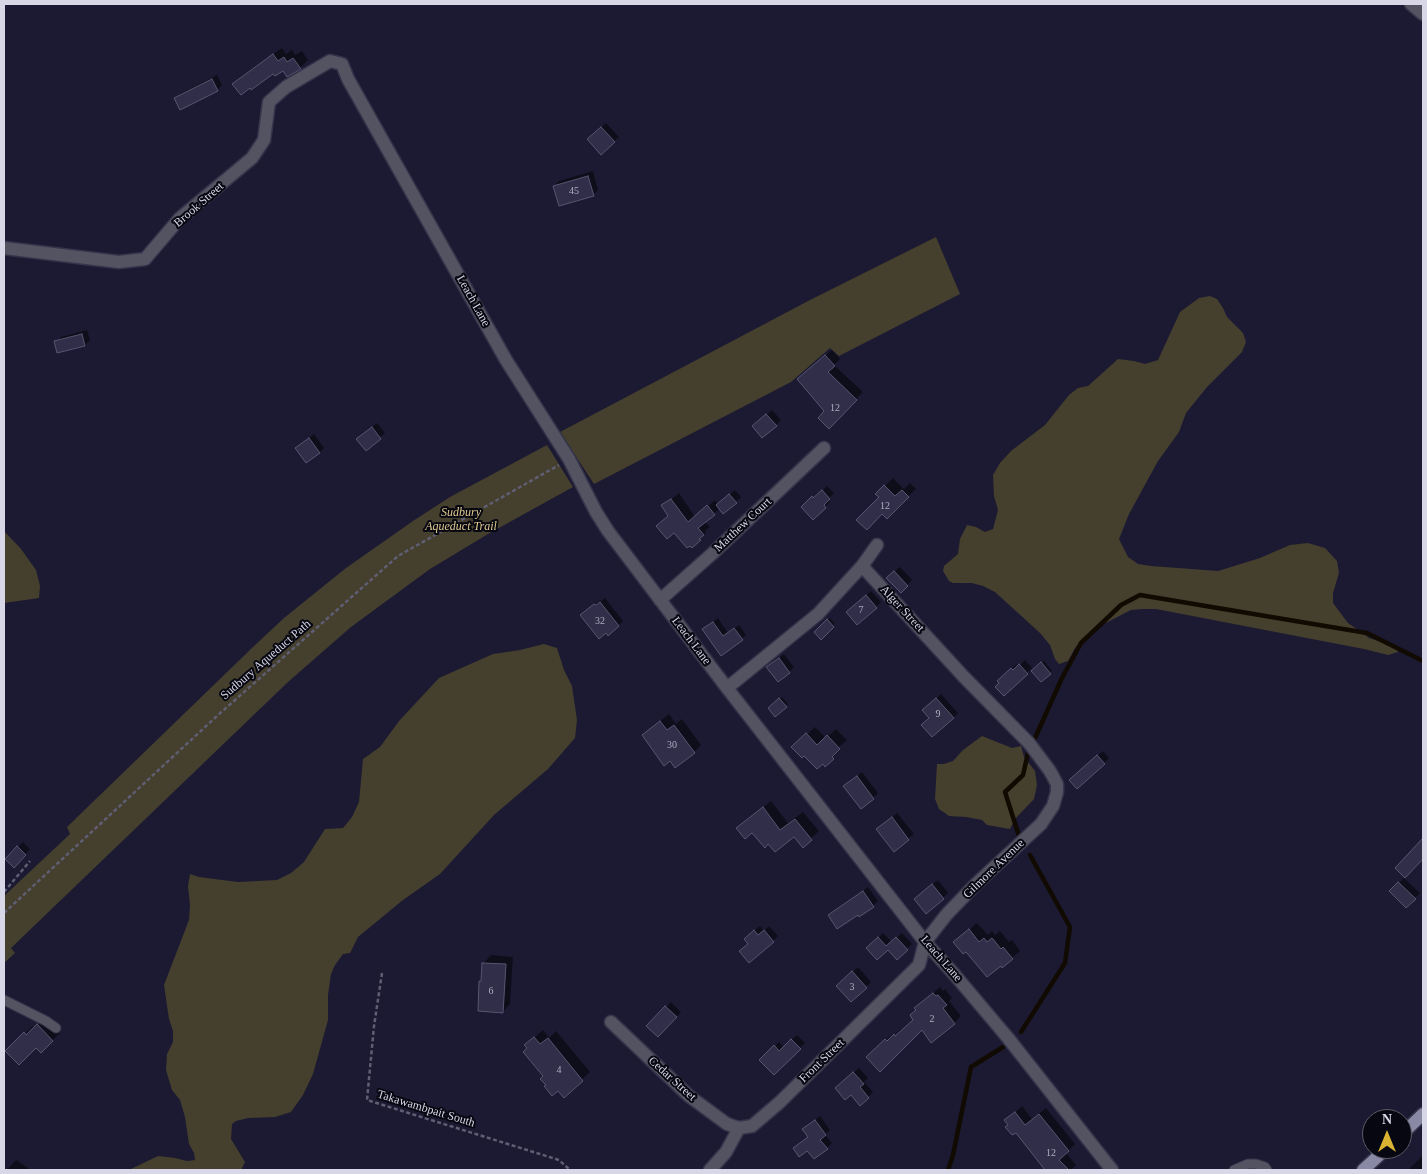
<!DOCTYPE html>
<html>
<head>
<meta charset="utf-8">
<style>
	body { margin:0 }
	#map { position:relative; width:1427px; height:1174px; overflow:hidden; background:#1c1a32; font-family:Georgia,serif }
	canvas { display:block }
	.frame { position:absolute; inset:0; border:5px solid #d8d7e8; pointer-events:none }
	.north { position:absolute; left:1362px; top:1109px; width:50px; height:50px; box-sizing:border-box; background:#070711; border:1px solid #5b5a67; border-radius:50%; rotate:0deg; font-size:14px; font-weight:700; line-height:20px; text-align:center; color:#d8d7e8 }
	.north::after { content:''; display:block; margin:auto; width:18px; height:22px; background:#dab333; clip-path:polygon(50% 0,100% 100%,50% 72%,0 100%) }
</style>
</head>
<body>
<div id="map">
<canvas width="1427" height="1174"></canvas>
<div class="frame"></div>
<div class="north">N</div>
</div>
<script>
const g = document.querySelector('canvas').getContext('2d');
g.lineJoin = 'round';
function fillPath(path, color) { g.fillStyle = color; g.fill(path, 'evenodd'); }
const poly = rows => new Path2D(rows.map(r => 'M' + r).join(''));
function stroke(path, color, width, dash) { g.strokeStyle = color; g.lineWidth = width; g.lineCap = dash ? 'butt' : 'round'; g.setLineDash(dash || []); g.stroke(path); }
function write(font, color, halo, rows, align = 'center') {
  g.font = font + ' Georgia,serif'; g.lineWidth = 4; g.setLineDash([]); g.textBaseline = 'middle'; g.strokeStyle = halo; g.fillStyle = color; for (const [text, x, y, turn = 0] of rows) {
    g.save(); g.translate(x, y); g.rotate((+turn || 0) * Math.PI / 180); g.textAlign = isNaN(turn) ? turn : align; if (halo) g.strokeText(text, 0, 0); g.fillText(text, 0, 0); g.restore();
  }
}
const green = poly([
	[936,237,960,294,839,356,830,348,791,382,594,484,560,432,810,300],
	[1210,296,1217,299,1223,308,1227,317,1243,333,1246,342,1242,352,1207,387,1186,413,1179,432,1158,461,1129,514,1119,539,1128,557,1138,564,1151,566,1218,571,1260,558,1290,545,1308,543,1325,548,1337,561,1339,573,1333,593,1333,603,1348,623,1369,638,1397,647,1398,652,1388,655,1364,649,1156,609,1142,609,1131,610,1092,630,1075,648,1068,661,1059,664,1055,659,1050,645,1040,633,995,592,983,586,972,583,953,583,949,581,943,571,944,566,958,554,960,539,967,525,976,527,985,532,993,529,998,510,994,496,993,475,1000,463,1011,451,1045,425,1069,395,1078,388,1088,386,1118,359,1134,361,1145,364,1158,360,1180,312,1199,298],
	[547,445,573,487,488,534,430,569,351,627,288,682,11,948,15,953,4,963,4,896,70,834,67,827,253,647,284,618,346,568,413,521,450,497],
	[4,531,21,549,36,570,40,586,39,598,4,603],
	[544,644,557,648,564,670,572,686,577,720,575,738,548,769,494,815,440,874,403,900,358,937,350,953,343,954,335,965,331,974,328,995,328,1020,313,1074,303,1095,291,1112,275,1117,248,1118,236,1121,232,1124,231,1139,245,1162,241,1170,129,1170,158,1156,175,1158,187,1161,195,1160,194,1153,189,1144,185,1117,180,1100,172,1090,166,1070,167,1054,173,1042,173,1031,169,1019,164,985,189,920,190,905,188,886,190,874,199,877,238,882,277,880,291,873,304,862,325,829,343,828,352,817,359,802,363,759,380,747,399,721,439,678,493,654,520,650],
	[982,736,1012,748,1021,746,1024,757,1035,771,1037,785,1034,799,1015,819,1010,829,987,825,982,820,966,817,949,816,939,809,935,799,937,764,944,764,953,761,963,750]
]);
const shadow = poly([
	[282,48,286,54,292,50,295,55,302,51,308,60,300,68,288,75,283,69,250,87,234,84,242,76],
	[217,75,222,85,217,90,176,99,180,94],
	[606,123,619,137,614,141,594,134],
	[593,171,598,190,593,195,554,186,559,181],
	[87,330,90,340,85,345,56,342,61,337],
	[832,350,840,359,834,365,863,392,829,427,826,411,806,373],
	[772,410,781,420,776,425,758,422],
	[377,423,385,433,366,449,363,434],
	[314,434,324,448,319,453,297,448],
	[893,478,904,489,910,483,916,489,887,517,882,513,881,497,877,494],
	[827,486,834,493,828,500,830,502,813,518,803,507,817,493,819,494],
	[735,490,741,497,736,502,720,508,705,522,710,527,705,531,706,533,692,546,663,506,679,493,695,517,715,500,718,504],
	[900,567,912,580,901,592,892,573],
	[871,591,881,602,876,607,852,607],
	[605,598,623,621,618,626,586,611,600,600,601,601],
	[718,618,728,633,739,625,746,635,721,655,704,629],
	[830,618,835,624,821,638,816,632],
	[784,654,794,667,789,672,773,663],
	[1025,660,1032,668,1004,694,1004,676,1017,664,1019,666],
	[1044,661,1052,671,1041,680,1033,671],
	[941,694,958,713,953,718,930,718,928,706],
	[782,697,788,704,776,716,769,708],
	[669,714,676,724,682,719,701,745,694,752,670,760,643,735],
	[815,727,826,738,836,729,847,740,838,748,840,750,825,765,793,747],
	[1103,751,1109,758,1104,763,1076,775],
	[862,772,878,793,873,798,850,782],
	[771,801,788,823,803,812,819,831,803,846,794,835,768,843,753,831,738,828],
	[897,813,914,834,894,850,883,824],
	[23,842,30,849,14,866,6,859],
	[1404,878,1420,893,1406,907,1391,891],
	[938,880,948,893,943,898,920,894],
	[868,887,878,901,873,906,858,913,834,911],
	[977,923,988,935,992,931,995,935,1000,931,1009,942,1012,940,1020,951,1012,958,966,951,963,935],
	[760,926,764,931,769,926,778,936,773,941,740,951,749,943,750,934],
	[883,933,892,942,902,933,912,944,897,959,888,948,867,948],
	[491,955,513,957,510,1004,503,1012,480,981,483,978,484,963],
	[858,967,871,982,851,1001,838,986],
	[940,987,943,991,945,989,952,998,949,1001,961,1016,954,1023,932,1041,922,1028,874,1050,893,1034,894,1035,901,1029,902,1030,915,1019,917,1010,922,1002],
	[671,1002,681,1012,658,1036,648,1026],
	[45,1018,60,1033,41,1051,36,1046,7,1051,33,1026,35,1028],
	[543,1030,549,1038,556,1031,590,1072,564,1096,558,1089,547,1085,545,1076,528,1048,534,1038],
	[797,1035,805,1043,774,1073,761,1060,779,1042,784,1047],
	[859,1068,868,1078,864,1082,873,1092,868,1097,841,1083],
	[1022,1106,1032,1119,1046,1108,1075,1144,1066,1153,1076,1165,1071,1170,1048,1170,1006,1121],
	[820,1116,830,1130,825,1135,832,1143,827,1148,809,1136,809,1125],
	[1423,1155,1423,1170,1408,1170],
	[16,1160,31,1170,7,1170]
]);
const stream = poly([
	[1035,738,1062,678,1081,643,1121,605,1140,595,1367,633,1423,661],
	[1019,836,1005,792,1023,775,1028,753],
	[1021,1032,1065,963,1070,927,1030,855],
	[948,1170,953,1155,971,1067,1003,1047]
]);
const building = poly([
	[273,54,278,61,284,57,287,62,293,58,301,69,287,77,283,71,275,76,273,74,251,90,250,88,241,95,232,84,273,54],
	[212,79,218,91,180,110,174,98,212,79],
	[601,127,615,142,601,155,587,139,601,127],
	[588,176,594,196,559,206,553,186,588,176],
	[82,334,85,346,57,353,54,341,82,334],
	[825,355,835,366,828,372,857,400,829,429,818,418,824,411,797,379,825,355],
	[766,414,777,426,762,438,752,426,766,414],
	[372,427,381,439,366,451,356,439,372,427],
	[309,438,320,453,306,463,295,448,309,438],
	[884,485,895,496,902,490,909,497,887,519,882,514,867,530,856,520,879,497,875,494,884,485],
	[822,490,830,499,824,505,826,508,813,520,801,507,812,496,813,498,822,490],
	[729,494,737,503,723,514,716,505,729,494],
	[671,499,688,522,707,505,715,515,698,528,704,535,699,539,701,540,692,548,690,546,687,548,674,533,667,539,656,526,668,516,661,505,671,499],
	[894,571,908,586,901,593,886,578,894,571],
	[866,595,877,608,857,625,846,612,866,595],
	[600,602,619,626,608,636,606,633,599,639,580,615,594,604,596,605,600,602],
	[827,619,834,627,821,640,814,632,827,619],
	[713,622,723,636,734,628,743,640,721,656,702,629,713,622],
	[779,658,790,673,778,682,766,667,779,658],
	[1041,662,1051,674,1041,682,1031,671,1041,662],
	[1019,664,1028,674,1004,696,995,687,999,683,997,681,1011,668,1013,670,1019,664],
	[779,698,787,707,775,717,768,708,779,698],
	[936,698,954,718,932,737,921,725,929,718,922,710,936,698],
	[660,721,667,730,674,725,695,753,675,768,670,761,664,766,642,735,660,721],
	[806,733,817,745,827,735,840,749,832,757,834,759,825,767,823,764,817,769,804,756,802,758,791,747,806,733],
	[1097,755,1105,764,1077,789,1069,780,1097,755],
	[857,776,874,799,861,809,843,786,857,776],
	[763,807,780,830,795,819,812,840,803,848,794,837,775,852,768,844,765,848,752,833,745,839,736,828,763,807],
	[892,817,909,840,894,852,876,829,892,817],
	[1423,838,1423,859,1405,878,1395,868,1423,838],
	[17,846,26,855,14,868,5,859,17,846],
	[1398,882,1416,899,1406,908,1389,891,1398,882],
	[932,884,944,899,926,914,914,899,932,884],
	[863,891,874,907,859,917,858,915,837,929,828,915,863,891],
	[969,929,979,942,984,938,987,942,992,938,1001,949,1003,947,1013,959,1002,968,1001,966,987,977,966,952,963,954,953,942,969,929],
	[754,930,758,935,764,930,774,942,749,963,739,951,748,944,744,939,754,930],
	[878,937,886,946,896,937,908,950,897,960,888,950,877,960,866,948,878,937],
	[482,963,506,964,503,1013,478,1011,479,981,481,981,482,963],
	[852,971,867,988,851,1002,836,986,852,971],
	[933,993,936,996,938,995,947,1005,943,1008,955,1024,931,1043,922,1030,880,1072,866,1057,885,1039,887,1041,894,1034,895,1036,913,1020,910,1015,916,1010,914,1008,933,993],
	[665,1006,677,1017,658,1037,646,1026,665,1006],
	[37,1024,53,1041,41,1053,36,1048,19,1065,5,1051,24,1032,26,1035,37,1024],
	[534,1037,540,1044,548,1038,583,1081,564,1098,558,1091,552,1096,544,1086,546,1085,540,1079,543,1076,523,1052,527,1048,524,1045,534,1037],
	[791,1039,801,1049,774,1075,759,1060,774,1045,779,1051,791,1039],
	[853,1072,864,1084,860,1087,869,1098,860,1106,851,1095,845,1100,835,1088,853,1072],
	[1015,1112,1025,1125,1039,1114,1069,1151,1059,1160,1069,1170,1045,1170,1016,1133,1012,1135,1005,1127,1008,1125,1004,1120,1015,1112],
	[815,1120,826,1135,820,1140,828,1149,814,1159,807,1151,799,1157,793,1148,808,1137,802,1129,815,1120]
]);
const path = poly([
	[4,892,30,861],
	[4,913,218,715,398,556,559,465],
	[382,973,374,1026,367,1100,559,1160,570,1170]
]);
const lane = poly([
	[4,1000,46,1021,56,1028],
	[1234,1170,1248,1164,1256,1164,1265,1167,1267,1170]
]);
const street = poly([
	[1411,4,1423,14],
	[4,248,119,262,145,259,180,218,252,158,264,140,269,102,286,87,330,61,342,64,348,79,506,360,569,459,596,512,608,531,727,688,925,942,954,974,1008,1038,1112,1170],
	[660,600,713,553,824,448],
	[727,688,818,614,862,566,877,545],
	[611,1022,689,1096,727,1124,739,1128,752,1126,780,1102,919,965,925,942,947,914,976,884,1041,824,1053,806,1057,792,1057,784,1050,771,1029,743,964,677,862,566],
	[710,1170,726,1152,739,1128]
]);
const primary = poly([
	[1402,1134,1423,1114],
	[1363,1170,1386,1149]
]);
const numberNames = [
	["45",574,191],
	["12",835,408],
	["12",885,506],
	["7",861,610],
	["32",600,621],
	["9",938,714],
	["30",672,745],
	["3",852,987],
	["6",491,991],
	["2",932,1019],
	["4",559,1070],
	["12",1051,1153]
];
const streetNames = [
	["Brook Street",199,205,-41],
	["Leach Lane",473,301,61],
	["Matthew Court",743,525,-43],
	["Alger Street",902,609,47],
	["Leach Lane",691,641,53],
	["Sudbury Aqueduct Path",266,660,-41],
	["Gilmore Avenue",994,869,-44],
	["Leach Lane",941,959,49],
	["Front Street",822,1061,-44],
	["Cedar Street",672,1079,42],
	["Takawambpait South",426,1109,17]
];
const parkNames = [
	["Sudbury",461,513],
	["Aqueduct Trail",461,527]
];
fillPath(green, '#453f2e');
fillPath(shadow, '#0007');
stroke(stream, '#110a00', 4.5);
fillPath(building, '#302e48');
stroke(building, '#575672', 1);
stroke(lane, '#36344b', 11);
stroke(street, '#36344b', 15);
stroke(primary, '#36344b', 15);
stroke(path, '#5f5e73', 2.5, [4, 2.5]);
stroke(lane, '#545361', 9);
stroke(street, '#545361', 12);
stroke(primary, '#8a89a5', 12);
write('10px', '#aeadc0', null, numberNames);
write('12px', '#d8d7e8', '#070711', streetNames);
write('italic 12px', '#dfc98f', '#070711', parkNames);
</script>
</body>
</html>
